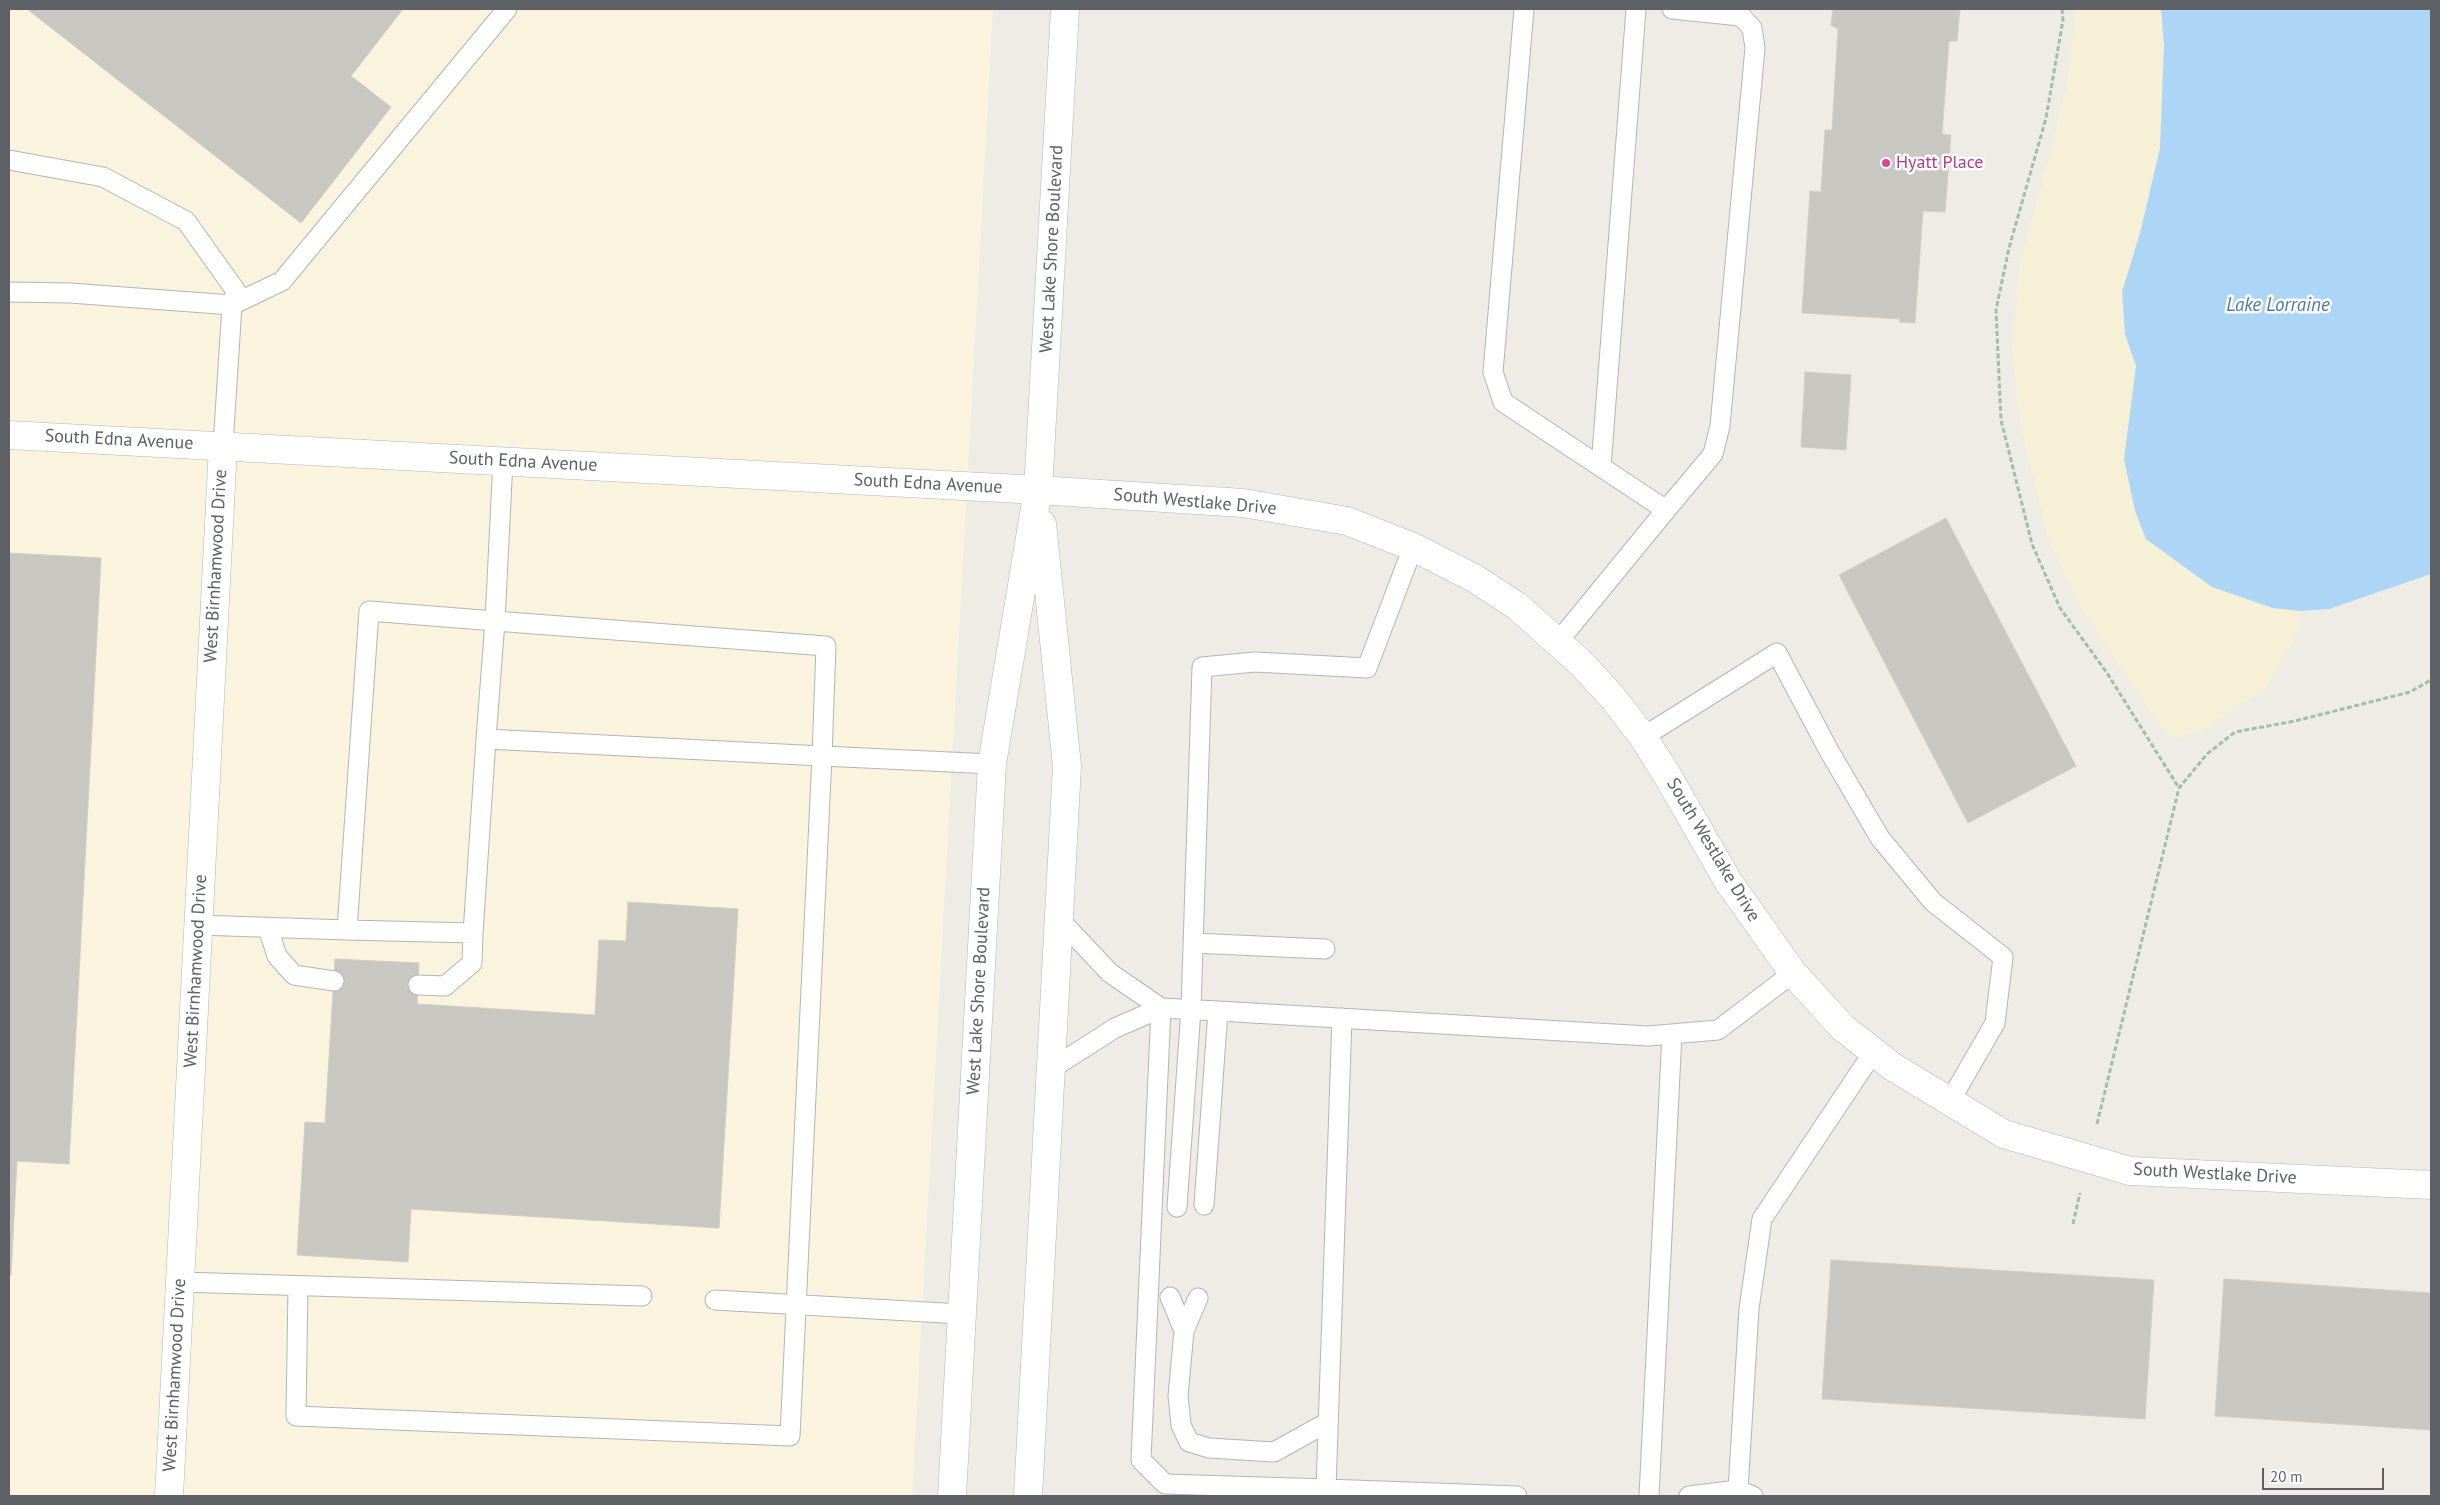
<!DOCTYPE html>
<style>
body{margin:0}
#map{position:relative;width:2440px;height:1505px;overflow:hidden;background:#eeece5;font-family:"PT Sans",sans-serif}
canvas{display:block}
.frame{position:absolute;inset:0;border:10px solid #5d6064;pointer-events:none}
.scale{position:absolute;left:2262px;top:1468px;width:122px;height:22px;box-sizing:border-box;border:2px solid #5d6064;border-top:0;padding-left:6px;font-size:15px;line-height:18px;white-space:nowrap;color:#5d6064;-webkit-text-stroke:4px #fff;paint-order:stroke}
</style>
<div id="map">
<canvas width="2440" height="1505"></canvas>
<div class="frame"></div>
<div class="scale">20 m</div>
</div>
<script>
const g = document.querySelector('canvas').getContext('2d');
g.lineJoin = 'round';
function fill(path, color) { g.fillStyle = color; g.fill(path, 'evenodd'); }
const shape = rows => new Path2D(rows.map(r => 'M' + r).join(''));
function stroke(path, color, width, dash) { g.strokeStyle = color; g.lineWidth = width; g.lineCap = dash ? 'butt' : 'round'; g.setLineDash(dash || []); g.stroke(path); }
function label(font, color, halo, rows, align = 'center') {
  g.font = font + ' "PT Sans",sans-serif'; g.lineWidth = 5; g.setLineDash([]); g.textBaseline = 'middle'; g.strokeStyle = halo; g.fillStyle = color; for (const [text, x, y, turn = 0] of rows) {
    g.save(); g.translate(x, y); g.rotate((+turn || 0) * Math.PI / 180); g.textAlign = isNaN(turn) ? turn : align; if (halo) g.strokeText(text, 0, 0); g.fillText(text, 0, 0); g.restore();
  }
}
const commercial = shape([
 [9,9,993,9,912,1496,9,1496]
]);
const sand = shape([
 [2076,9,2161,9,2164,45,2160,148,2140,233,2122,292,2125,334,2136,366,2124,459,2273,608,2300,611,2299,630,2267,687,2207,728,2179,738,2169,735,2162,729,2095,631,2075,597,2047,535,2021,427,2012,352,2020,261,2048,161,2067,83]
]);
const water = shape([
 [2161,9,2431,9,2431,574,2329,609,2300,611,2273,608,2212,587,2146,539,2135,511,2124,459,2136,366,2125,334,2122,292,2140,233,2160,148,2164,45]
]);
const building = shape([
 [27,9,403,9,351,76,391,107,301,223,27,9],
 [1833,9,1960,9,1957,41,1949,41,1942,134,1951,135,1945,212,1923,211,1915,323,1899,322,1900,319,1802,313,1810,191,1821,192,1825,130,1832,130,1838,29,1831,25,1833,9],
 [1805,372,1851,375,1846,450,1801,447,1805,372],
 [1946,518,2076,766,1968,823,1839,575,1946,518],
 [9,553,101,558,69,1164,17,1161,11,1275,9,1275,9,553],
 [628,902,738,909,719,1228,411,1209,408,1262,297,1255,305,1122,325,1123,335,959,419,963,417,1004,595,1015,599,940,626,941,628,902],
 [1831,1260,2154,1280,2145,1419,1822,1399,1831,1260],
 [2224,1279,2431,1293,2431,1430,2215,1416,2224,1279]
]);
const path = shape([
 [2062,9,2063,20,2046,118,2009,248,1996,310,2001,420,2032,544,2060,608,2107,673,2179,788],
 [2097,1124,2179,788,2207,754,2235,732,2295,721,2410,692,2431,680],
 [2073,1224,2080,1193]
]);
const service = shape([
 [1524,9,1493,372,1503,402,1666,510,1557,643],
 [9,160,103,177,186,221,236,291,232,305],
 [9,292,70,293,232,305,223,446],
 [232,305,282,281,507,9],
 [1601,467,1636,9],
 [1666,510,1713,454,1720,426,1755,48,1752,28,1741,16,1672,9],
 [1643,737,1777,653,1828,749,1880,838,1933,902,2003,957,1995,1023,1950,1101],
 [486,739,822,756,826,646,495,621,369,611,347,930,473,933,486,739,495,621,503,460],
 [198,925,347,930],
 [268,928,277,956,294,975,334,981],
 [1193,943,1325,949],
 [418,985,445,986,472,963,473,933],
 [1342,1018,1326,1489,1165,1484,1141,1460,1161,1008,1218,1011,1648,1036,1718,1030,1793,973],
 [1051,1069,1115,1028,1161,1008,1110,973,1059,919],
 [1204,1205,1218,1011],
 [1177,1207,1191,1009,1202,667,1255,662,1367,668,1413,547],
 [180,1282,642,1296],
 [298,1286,296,1416,790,1436,822,756,992,764],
 [1170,1297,1184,1331],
 [1198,1298,1184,1331,1178,1396,1181,1425,1189,1442,1209,1448,1274,1452,1328,1422],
 [715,1300,962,1314],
 [1326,1489,1517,1496],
 [1649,1496,1672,1034],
 [1689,1496,1738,1490],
 [1753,1496,1738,1490,1749,1309,1762,1219,1874,1051]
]);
const minor = shape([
 [9,435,1038,490],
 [169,1496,223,446]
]);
const tertiary = shape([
 [1038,490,1243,503,1347,521,1413,547,1474,578,1517,606,1582,664,1613,698,1643,737,1667,775,1728,881,1793,973,1842,1027,1893,1067,2004,1134,2130,1171,2431,1185],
 [952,1496,992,764,1038,490,1065,9],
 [1028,1496,1067,766,1042,524]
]);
const markers = [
 [1886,163,5,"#d1479c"]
];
const hotelNames = [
 ["Hyatt Place",1896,163]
];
const streetNames = [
 ["West Lake Shore Boulevard",1052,249,-87],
 ["South Edna Avenue",119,440,3],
 ["South Edna Avenue",523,462,3],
 ["South Edna Avenue",928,484,3],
 ["South Westlake Drive",1195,502,5],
 ["West Birnhamwood Drive",216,566,-87],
 ["South Westlake Drive",1713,850,59],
 ["West Birnhamwood Drive",196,971,-87],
 ["West Lake Shore Boulevard",979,991,-87],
 ["South Westlake Drive",2215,1174,3],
 ["West Birnhamwood Drive",175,1375,-87]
];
const waterNames = [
 ["Lake Lorraine",2278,306]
];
fill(commercial, '#faf4de');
fill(sand, '#f6f0d7');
fill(water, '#add5f6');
fill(building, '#c9c7c2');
stroke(building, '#d2cec4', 1);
stroke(service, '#b2b5b8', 21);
stroke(minor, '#b2b5b8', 29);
stroke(tertiary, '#b2b5b8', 29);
stroke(path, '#9dc1a8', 3, [5, 2.5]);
stroke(service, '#fff', 19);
stroke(minor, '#fff', 28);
stroke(tertiary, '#fff', 28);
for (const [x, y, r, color] of markers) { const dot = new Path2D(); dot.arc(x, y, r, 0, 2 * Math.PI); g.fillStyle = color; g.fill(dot); stroke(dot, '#fff', 2); }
label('18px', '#b23c85', '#fff', hotelNames, 'left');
label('18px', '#5d6064', '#fff', streetNames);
label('italic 19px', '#4c76a6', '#fff', waterNames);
</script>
